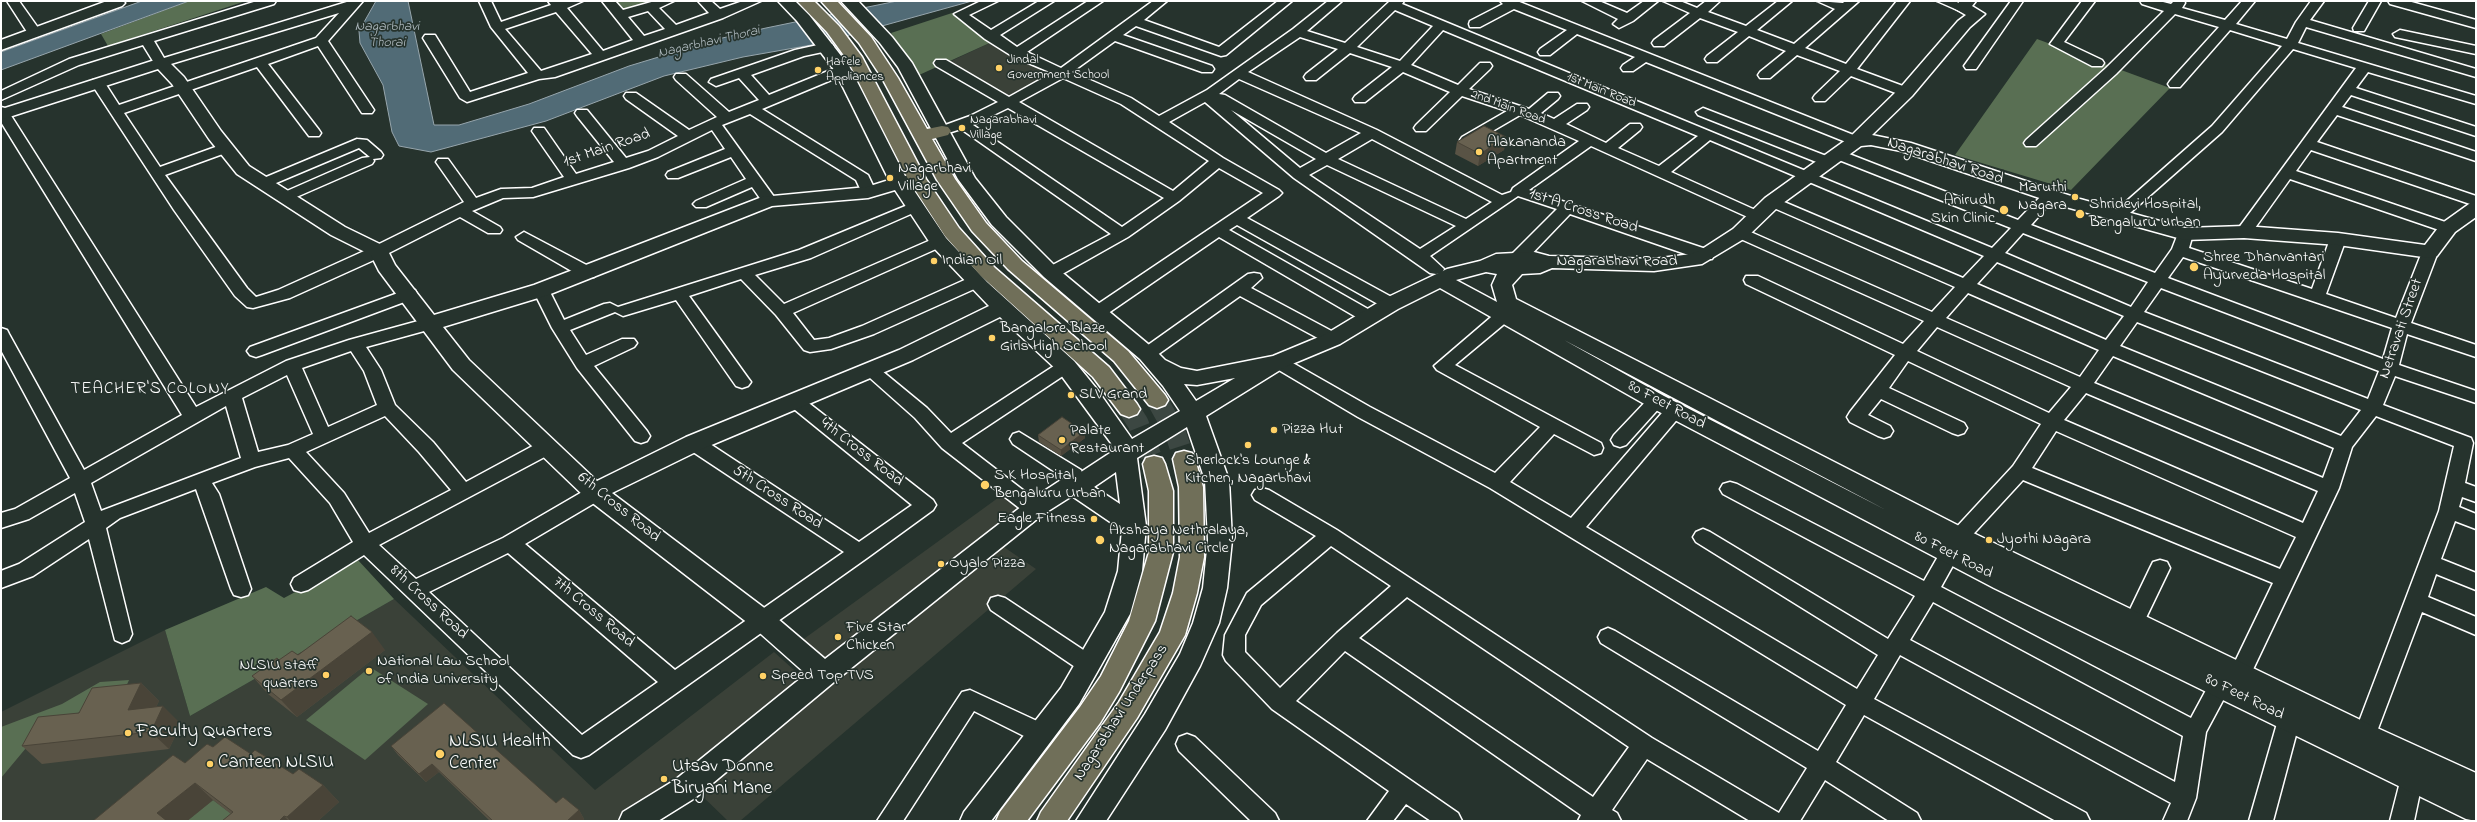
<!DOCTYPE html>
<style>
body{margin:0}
#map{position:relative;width:2477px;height:822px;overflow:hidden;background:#26332d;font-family:"Indie Flower",sans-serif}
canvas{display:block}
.frame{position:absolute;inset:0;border:2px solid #fff;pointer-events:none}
</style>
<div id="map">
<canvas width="2477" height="822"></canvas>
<div class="frame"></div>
</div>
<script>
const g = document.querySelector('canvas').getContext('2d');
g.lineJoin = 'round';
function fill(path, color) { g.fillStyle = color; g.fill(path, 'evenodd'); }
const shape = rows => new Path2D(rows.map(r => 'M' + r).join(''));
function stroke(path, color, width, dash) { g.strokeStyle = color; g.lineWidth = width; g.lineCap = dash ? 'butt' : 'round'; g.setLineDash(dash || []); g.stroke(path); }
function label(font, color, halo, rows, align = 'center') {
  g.font = font + ' "Indie Flower",sans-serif'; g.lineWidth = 3.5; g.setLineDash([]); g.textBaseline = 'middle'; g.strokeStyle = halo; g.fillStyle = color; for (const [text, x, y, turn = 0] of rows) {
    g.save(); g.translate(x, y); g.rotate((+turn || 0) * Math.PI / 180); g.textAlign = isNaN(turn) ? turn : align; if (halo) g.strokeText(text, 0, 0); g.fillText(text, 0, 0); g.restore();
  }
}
const built = shape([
 [994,41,1048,75,1007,98,949,62],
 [1002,495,1021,509,823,659,801,641],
 [1001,545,1036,569,740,821,728,821,699,793],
 [394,599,595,790,774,652,803,678,676,783,616,821,1,821,1,712,165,630,190,716]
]);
const green = shape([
 [189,1,246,1,108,46,101,34],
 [615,1,675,1,630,16],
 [952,13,994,41,919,75,891,33],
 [2037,39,2170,88,2071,190,1955,155],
 [357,559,394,599,190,716,165,630,266,587,284,598],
 [370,667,428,704,365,760,306,720],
 [129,680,125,689,115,696,67,718,31,742,1,778,1,727,62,704,100,682],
 [213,800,241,821,187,821]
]);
const water = shape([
 [142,1,189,1,1,70,1,52,142,1],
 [376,1,408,1,434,125,459,125,529,104,629,66,718,39,766,28,897,1,972,1,817,44,743,57,664,76,546,121,431,152,399,146,392,132,383,85,360,43,359,31,376,1]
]);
const highwayTunnel = shape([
 [1157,400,1175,432,1184,459],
 [1129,409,1138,423,1154,464]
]);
const street = shape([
 [7,1,19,1,41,32,39,35,29,35,7,1],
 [257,1,276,1,274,4,154,41,164,58,350,1,363,1,328,41,374,110,372,113,362,113,318,46,268,64,319,130,321,133,319,136,309,136,257,67,124,113,160,167,221,145,231,145,233,148,231,151,165,175,247,288,256,297,278,290,373,247,464,202,436,162,438,159,448,159,476,198,501,189,532,188,564,177,532,131,534,128,544,128,576,174,614,162,577,116,575,113,577,110,587,110,626,158,648,151,678,136,626,99,624,96,626,93,636,93,689,130,717,117,676,80,674,77,676,74,686,74,729,112,759,100,739,78,716,86,709,82,711,79,795,50,827,43,832,44,834,47,832,50,804,56,751,75,769,95,838,67,848,67,850,70,848,73,762,109,868,175,876,192,873,195,863,195,856,180,750,114,722,125,777,201,774,204,764,204,752,187,706,207,696,207,693,204,696,201,746,179,731,157,678,178,668,178,666,175,668,172,725,149,712,130,658,157,629,168,533,197,503,198,472,211,500,227,502,230,500,233,488,233,460,217,385,255,290,298,253,308,247,307,235,296,174,210,91,83,93,80,103,80,119,105,316,38,339,13,161,67,156,66,143,45,79,65,1,100,1,91,69,59,257,1],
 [479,1,491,1,501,22,551,5,548,1,583,1,567,8,603,51,633,40,602,1,615,1,623,10,655,1,674,1,659,8,676,25,709,13,698,1,711,1,720,9,743,1,761,1,723,18,555,77,539,79,467,102,460,98,423,38,425,35,435,35,470,92,528,73,491,27,479,1],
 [648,11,665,29,644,36,628,17,648,11],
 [556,12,592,54,541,71,505,29,556,12],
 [981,1,998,1,969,15,991,30,1039,1,1054,1,1000,35,1017,47,1088,1,1103,1,1027,52,1061,68,1153,1,1167,1,1144,20,1219,47,1278,1,1292,1,1226,55,1221,56,1136,26,1123,35,1212,66,1214,69,1212,72,1202,72,1115,41,1072,72,1131,98,1159,116,1207,90,1293,29,1328,1,1342,1,1307,31,1345,43,1389,2,1404,1,1402,4,1992,248,2011,228,1834,158,1832,155,1839,151,1844,152,2018,220,2044,193,2054,193,2057,196,2054,199,2031,225,2155,273,2172,249,2179,231,2185,229,2193,234,2189,248,2312,289,2330,239,2338,234,2344,236,2346,239,2326,294,2396,318,2422,252,2424,248,2430,247,2436,248,2438,252,2411,323,2476,345,2476,357,2407,334,2399,365,2476,391,2476,403,2395,376,2383,405,2471,438,2473,443,2465,483,2476,487,2476,502,2462,497,2459,507,2476,514,2476,529,2455,521,2441,559,2476,573,2476,590,2436,574,2428,597,2476,617,2476,635,2422,612,2373,742,2365,745,2357,742,2354,735,2439,511,2454,446,2376,416,2352,447,2339,488,2248,680,2228,691,2206,732,2196,798,2187,821,2163,821,2171,803,1900,655,1874,699,2086,813,2090,821,2056,821,1864,715,1836,762,1917,813,1921,821,1889,821,1825,780,1800,821,1750,821,1647,759,1612,810,1617,813,1621,821,1578,821,1581,815,1345,651,1296,701,1458,813,1462,821,1431,821,1406,804,1393,821,1367,821,1389,791,1272,709,1226,661,1223,655,1225,635,1247,593,1316,536,1255,500,1252,495,1255,490,1262,488,1269,490,1337,530,1652,738,1779,813,1807,768,1601,643,1598,637,1601,631,1608,628,1615,631,1818,751,1846,705,1490,488,1358,417,1272,366,1269,362,1272,358,1284,358,1370,407,1495,473,1540,427,1437,370,1434,366,1497,312,1509,312,1511,316,1509,320,1455,365,1601,443,1603,448,1601,453,1594,455,1554,434,1510,482,1571,518,1668,406,1674,405,1680,406,1683,411,1680,416,1586,527,1857,689,1878,655,1696,542,1693,537,1696,532,1703,529,1710,532,1888,639,1915,596,1723,494,1720,489,1723,484,1730,482,1737,484,1924,581,1952,532,2013,466,2041,424,1908,361,1889,388,1964,423,1967,428,1964,433,1958,435,1952,433,1881,399,1868,415,1890,426,1893,431,1890,436,1884,438,1878,436,1850,422,1847,417,1850,412,1895,355,1746,284,1744,280,1746,276,1758,276,1903,344,1924,321,1734,236,1732,233,1734,230,1746,230,1932,312,1955,287,1767,205,1764,202,1772,197,1777,199,1963,278,1984,256,1710,140,1671,172,1762,213,1765,216,1762,219,1752,219,1591,146,1529,190,1712,251,1714,255,1712,259,1700,259,1570,214,1524,262,1512,262,1510,258,1512,254,1557,209,1518,196,1430,256,1444,269,1442,273,1436,274,1430,273,1294,178,1205,102,1169,122,1223,158,1279,190,1282,193,1279,196,1247,218,1397,300,1399,304,1397,308,1385,308,1237,225,1229,230,1375,313,1377,317,1375,321,1363,321,1219,237,1104,316,1098,317,1092,316,1090,312,1092,308,1263,193,1219,168,1179,201,1128,237,1057,277,1045,277,1043,273,1045,269,1111,234,961,129,942,135,935,131,937,128,970,116,998,102,936,66,934,63,936,60,946,60,1009,97,1052,73,1012,56,985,39,954,14,981,1],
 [1395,10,1433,26,1400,61,1357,47,1395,10],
 [1443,30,1698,136,1659,166,1618,148,1640,130,1642,127,1640,124,1630,124,1606,143,1566,124,1587,110,1589,107,1587,104,1577,104,1554,119,1541,113,1558,99,1560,96,1558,93,1548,93,1529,109,1469,89,1490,69,1492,66,1490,63,1480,63,1458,85,1411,65,1443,30],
 [1300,37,1338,49,1306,74,1304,77,1306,80,1316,80,1350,53,1392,67,1355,96,1353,99,1355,102,1365,102,1403,72,1450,92,1416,125,1414,128,1416,131,1426,131,1462,96,1507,111,1462,137,1460,140,1462,143,1472,143,1520,115,1579,141,1513,188,1511,192,1502,195,1377,130,1248,72,1300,37],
 [1063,78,1121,104,1209,161,1173,191,1019,102,1063,78],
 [1239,79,1361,133,1326,153,1225,95,1219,94,1239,79],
 [1008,108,1164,198,1122,227,973,125,1008,108],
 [1231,110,1316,159,1300,168,1231,110],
 [1372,139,1492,202,1466,219,1338,159,1372,139],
 [1327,165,1456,226,1420,249,1309,175,1327,165],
 [2023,233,2148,282,2131,307,2005,253,2023,233],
 [2183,257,2392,328,2383,359,2168,278,2183,257],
 [1997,262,2124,316,2106,340,1977,284,1997,262],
 [2161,288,2379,371,2368,399,2144,312,2161,288],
 [1968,293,2099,350,2080,377,1946,318,1968,293],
 [2137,322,2361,410,2341,436,2120,346,2137,322],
 [1937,327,2071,387,2049,413,1917,351,1937,327],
 [2113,356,2334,448,2323,478,2094,383,2113,356],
 [2086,393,2318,491,2303,523,2064,420,2086,393],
 [2056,431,2296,537,2280,569,2032,468,2056,431],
 [2023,480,2273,583,2232,668,2212,679,2191,718,1941,587,1966,542,2023,480],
 [1331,546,1391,586,1337,633,1280,688,1245,652,1245,635,1261,605,1331,546],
 [1407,597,1629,747,1593,797,1359,638,1407,597],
 [1933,602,2183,736,2175,782,1910,640,1933,602],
 [1500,1,1517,1,1861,138,1863,141,1861,144,1851,144,1646,62,1633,71,1623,71,1621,68,1623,65,1635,57,1577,34,1550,55,1540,55,1538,52,1540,49,1567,30,1514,9,1480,27,1470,27,1469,24,1470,21,1503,4,1500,1],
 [1582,1,1599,1,1627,13,1644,1,1658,1,1633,21,1619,28,1613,24,1618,19,1582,1],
 [1663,1,1680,1,1697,8,1706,1,1720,1,1708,12,1746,26,1778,1,1792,1,1757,30,1794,44,1835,9,1817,1,1843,3,1845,1,1859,1,1805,48,1846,64,1897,1,1910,1,1857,69,1911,89,1913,92,1906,96,1901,95,1851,76,1825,101,1815,101,1813,98,1815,95,1840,71,1797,55,1770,78,1760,78,1758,75,1760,72,1786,51,1749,36,1717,62,1707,62,1705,59,1707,56,1738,32,1700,18,1664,46,1654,46,1652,43,1654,40,1690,13,1663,1],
 [1937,1,1955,1,1968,8,1962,12,1937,1],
 [2011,1,2023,1,1976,69,1966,69,1964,66,2011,1],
 [2082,1,2095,1,2064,42,2102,60,2104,63,2102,66,2092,66,2050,44,2082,1],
 [2140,1,2159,1,2171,4,2174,1,2184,1,2185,3,2182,8,2225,20,2242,1,2255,1,2236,24,2287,39,2296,22,2311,1,2324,1,2310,20,2476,69,2476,77,2306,27,2298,43,2476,96,2476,104,2368,72,2356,88,2476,127,2476,136,2351,95,2342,107,2476,152,2476,161,2337,115,2317,142,2476,196,2476,206,2311,150,2296,171,2454,225,2456,228,2448,233,2442,231,2290,179,2250,235,2238,235,2236,232,2238,229,2356,68,2293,49,2222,132,2122,220,2112,220,2109,217,2112,214,2212,126,2282,46,2230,30,2180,87,2170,87,2168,84,2170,81,2219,27,2175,14,2116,74,2036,146,2026,146,2024,143,2026,140,2106,68,2164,11,2142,4,2140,1],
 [2369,1,2381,1,2364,31,2354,31,2353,28,2369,1],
 [2388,1,2408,1,2476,20,2476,28,2390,4,2388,1],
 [2400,30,2476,46,2476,54,2395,37,2393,34,2400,30],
 [1703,108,1834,159,1836,162,1834,165,1824,165,1698,115,1696,112,1703,108],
 [1,110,8,111,10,114,196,407,286,361,349,340,429,318,435,320,437,324,435,328,366,347,381,370,395,405,433,442,466,482,540,442,547,440,554,442,556,447,554,452,379,545,416,579,503,538,589,488,596,486,603,488,606,493,603,498,525,544,675,670,844,552,687,448,685,443,687,438,694,436,701,438,859,542,912,505,789,405,786,401,789,397,795,395,801,397,933,500,936,505,933,510,867,558,589,755,581,758,573,755,364,555,308,590,301,592,294,590,291,584,294,578,353,542,330,503,289,458,255,467,212,483,219,494,251,589,248,595,241,597,234,595,231,589,196,489,120,518,106,528,132,634,129,640,122,643,115,640,89,539,33,576,1,588,1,571,19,564,85,522,75,493,29,519,1,528,1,513,15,509,70,478,1,350,1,328,7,330,9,334,84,470,182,415,1,122,1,110],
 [351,351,364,371,377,405,328,427,302,368,351,351],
 [287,375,313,434,288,445,258,452,242,398,287,375],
 [226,406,241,458,101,511,91,483,226,406],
 [385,416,419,452,451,490,369,533,344,493,306,452,385,416],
 [508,553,658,682,582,735,429,592,508,553],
 [357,139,367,140,381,152,383,155,381,158,373,159,374,161,372,164,285,202,280,200,277,197,280,194,362,158,370,157,359,148,269,186,264,187,257,183,259,180,357,139],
 [915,202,920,204,923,207,920,210,811,258,755,275,784,304,933,239,945,239,947,242,945,245,793,313,814,340,829,338,862,326,969,278,981,278,983,282,981,286,874,334,831,349,810,352,804,350,776,315,741,279,689,296,748,378,751,382,748,386,742,388,736,386,676,300,623,316,615,312,570,330,586,355,622,339,634,339,637,343,634,347,594,366,647,431,650,436,647,441,641,443,635,441,577,368,552,328,533,290,535,286,547,286,564,320,604,304,610,303,618,307,799,250,915,202],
 [524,232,594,269,596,273,594,277,582,277,518,240,516,237,524,232],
 [1254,273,1260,274,1262,278,1251,288,1339,335,1342,339,1339,343,1327,343,1240,296,1153,358,1141,358,1138,354,1141,350,1248,274,1254,273],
 [409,289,415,290,417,294,415,298,262,355,256,357,250,355,247,351,250,347,409,289],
 [1066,360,1072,362,1075,366,1072,370,962,443,1041,504,1044,509,1041,514,1034,516,1027,514,942,448,915,418,861,370,864,366,870,364,876,366,927,408,951,433,1060,362,1066,360],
 [1656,395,1662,397,1665,401,1662,405,1626,445,1620,447,1614,445,1611,440,1614,435,1650,397,1656,395],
 [1019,432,1081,470,1083,475,1081,480,1074,482,1067,480,1013,444,1010,439,1013,434,1019,432],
 [2160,560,2167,562,2170,568,2144,622,2141,628,2134,630,2127,628,2124,622,2150,568,2153,562,2160,560],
 [998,596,1005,598,1097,659,1100,665,1097,671,1089,674,1081,671,991,610,988,604,991,598,998,596],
 [970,690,1050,727,1053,734,1050,741,1042,744,1034,741,974,711,903,821,877,821,962,692,970,690],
 [2289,710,2297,713,2300,720,2273,821,2249,821,2278,720,2281,713,2289,710],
 [1187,734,1195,737,1275,813,1279,821,1251,821,1179,751,1176,744,1179,737,1187,734],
 [2412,768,2420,771,2423,778,2414,821,2390,821,2401,778,2404,771,2412,768]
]);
const secondary = shape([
 [107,1,123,1,125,3,122,6,1,50,1,40,107,1],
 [778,1,795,1,809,15,849,66,905,176,914,174,920,175,923,179,920,183,911,186,946,238,987,282,1074,361,1096,388,1132,439,1180,411,1163,386,1140,359,1044,277,992,225,958,179,898,67,880,43,841,1,858,1,892,37,912,63,975,178,1006,217,1058,269,1154,349,1165,360,1181,368,1197,371,1273,356,1326,334,1384,299,1447,269,1480,261,1496,254,1534,252,1549,256,1654,259,1691,254,1699,251,1733,229,1765,198,1850,137,1900,88,1958,21,1966,15,1954,8,1960,1,1976,1,1972,6,1985,14,1970,27,1912,96,1872,135,1911,143,2080,199,2185,228,2244,226,2338,233,2425,245,2441,224,2469,204,2476,202,2476,217,2455,232,2437,256,2430,258,2338,245,2244,238,2185,240,2066,207,1901,151,1871,145,1861,146,1779,206,1747,237,1702,264,1654,271,1552,268,1540,273,1522,274,1512,285,1516,299,1967,530,2375,727,2476,773,2476,821,2466,819,1994,588,1648,406,1440,288,1398,309,1340,344,1285,367,1206,416,1229,480,1232,540,1227,588,1219,623,1200,666,1165,730,1106,821,1076,821,1145,714,1180,654,1193,623,1203,588,1208,540,1205,480,1187,427,1137,458,1146,526,1142,571,1130,614,1079,704,991,821,960,821,964,812,1061,688,1105,612,1118,571,1122,530,1072,496,1042,515,834,682,695,798,658,821,619,821,623,812,675,780,806,674,753,627,586,498,453,370,379,271,371,255,331,235,237,174,209,139,172,84,158,69,3,119,1,119,1,107,5,108,155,60,167,60,184,77,221,131,249,166,345,227,386,247,395,265,434,315,534,285,762,197,867,187,889,180,835,71,797,21,778,1],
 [895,190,932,246,989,306,899,350,686,437,597,481,469,360,443,327,548,295,772,206,868,198,895,190],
 [1486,272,1497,274,1492,285,1497,302,1456,280,1486,272],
 [1000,317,1058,371,1111,443,1113,451,1078,474,1064,478,1026,503,825,659,771,613,612,493,702,449,913,360,1000,317],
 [1564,340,1886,510,1664,396,1564,340],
 [1235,378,1196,401,1184,384,1197,385,1235,378],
 [1116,472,1120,504,1094,487,1116,472]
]);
const highway = shape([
 [797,1,814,1,839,26,862,57,926,179,959,228,995,268,1109,367,1137,404,1140,409,1137,414,1129,417,1121,414,1093,377,981,276,945,236,908,179,848,61,827,32,797,1],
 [821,1,837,1,871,37,898,78,927,129,942,126,948,127,951,131,948,135,932,139,955,179,986,223,1022,261,1128,351,1165,395,1168,400,1165,405,1157,408,1149,405,1114,361,1008,269,972,231,937,180,882,78,859,43,821,1],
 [1184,451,1192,453,1195,459,1203,487,1204,557,1197,593,1185,635,1137,718,1067,821,1037,821,1041,812,1119,702,1160,632,1173,593,1180,557,1179,487,1173,459,1176,453,1184,451],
 [1154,456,1162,458,1165,464,1173,491,1173,552,1155,621,1119,692,1100,723,1027,821,996,821,1000,812,1080,707,1101,676,1129,621,1149,552,1149,491,1143,464,1146,458,1154,456]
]);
const wall = shape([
 [1506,137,1504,150,1478,166,1455,154,1457,142],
 [1084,432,1085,438,1061,456,1039,442,1038,435],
 [385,650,297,717,268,694,252,676,279,660,298,655],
 [141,683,159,701,156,707,181,724,169,749,42,764,22,746,79,713],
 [391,746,579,810,584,819,582,821,490,821,439,772,426,782,398,755],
 [213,747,251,754,293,774,323,785,339,802,318,821,222,821,231,814,213,800,187,821,93,821,185,763]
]);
const shadedWall = shape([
 [1506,137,1504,150,1478,166,1480,154],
 [1084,432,1085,438,1061,456,1061,450],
 [372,632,385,650,297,717,281,700],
 [141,683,159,701,146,728,128,710],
 [163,706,181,724,169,749,151,732],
 [432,764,439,772,426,782,419,774],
 [195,783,213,800,187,821,165,821,157,813],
 [323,785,339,802,318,821,290,821,287,817],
 [579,810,584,819,582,821,567,821],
 [284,816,289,821,279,821]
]);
const building = shape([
 [1484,126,1506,137,1480,154,1457,142,1484,126],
 [1062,417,1084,432,1061,450,1038,435,1062,417],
 [351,616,372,632,281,700,252,676,277,658,279,660,292,651,298,655,351,616],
 [141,683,128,710,163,706,151,732,22,746,38,717,79,713,92,688,141,683],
 [444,703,556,803,563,797,579,810,567,821,493,821,432,764,419,774,391,746,444,703],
 [225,737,251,754,255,750,293,774,299,769,323,785,287,817,284,816,279,821,222,821,233,812,195,783,157,813,167,821,93,821,173,755,185,763,207,744,213,747,225,737]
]);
const markers = [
 [999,68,4,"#ffd166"],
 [818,70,4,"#ffd166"],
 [962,128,4,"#ffd166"],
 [1479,152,4,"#ffd166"],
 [890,178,4,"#ffd166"],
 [2075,197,4,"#ffd166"],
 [2004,210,5,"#ffd166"],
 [2080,214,5,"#ffd166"],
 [934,261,4,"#ffd166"],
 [2194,267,5,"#ffd166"],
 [992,338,4,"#ffd166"],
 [1071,395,4,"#ffd166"],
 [1274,430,4,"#ffd166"],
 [1062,440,4,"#ffd166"],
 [1248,445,4,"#ffd166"],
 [985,485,5,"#ffd166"],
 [1094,519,4,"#ffd166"],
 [1100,540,5,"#ffd166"],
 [1989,540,4,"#ffd166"],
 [941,564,4,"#ffd166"],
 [838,637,4,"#ffd166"],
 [369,671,4,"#ffd166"],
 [326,675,4,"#ffd166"],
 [763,676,4,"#ffd166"],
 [128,733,4,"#ffd166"],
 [440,754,5,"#ffd166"],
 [210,764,4,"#ffd166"],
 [664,779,4,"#ffd166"]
];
const farPoinames = [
 ["Jindal",1007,61],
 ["Government School",1007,76],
 ["Hafele",826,63],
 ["Appliances",826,78],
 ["Nagarabhavi",970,121],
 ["Village",970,136]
];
const farStreetnames = [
 ["1st Main Road",1601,91,22],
 ["2nd Main Road",1508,108,20]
];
const farWaternames = [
 ["Nagarbhavi",387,28],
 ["Thorai",387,44],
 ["Nagarbhavi Thorai",709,43,-13]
];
const poiNames = [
 ["Alakananda",1487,143],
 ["Apartment",1487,161],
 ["Nagarbhavi",898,169],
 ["Village",898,187],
 ["Maruthi",2067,188,"right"],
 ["Nagara",2067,206,"right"],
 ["Anirudh",1995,201,"right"],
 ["Skin Clinic",1995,219,"right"],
 ["Shridevi Hospital,",2089,205],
 ["Bengaluru Urban",2089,223],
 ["Shree Dhanvantari",2203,258],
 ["Ayurveda Hospital",2203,276],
 ["Indian Oil",942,261],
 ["Bangalore Blaze",1000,329],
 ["Girls High School",1000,347],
 ["SLV Grand",1079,395],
 ["Pizza Hut",1282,430],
 ["Palate",1070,431],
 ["Restaurant",1070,449],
 ["Sherlock's Lounge &",1248,461,"center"],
 ["Kitchen, Nagarbhavi",1248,479,"center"],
 ["S K Hospital,",994,476],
 ["Bengaluru Urban",994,494],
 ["Eagle Fitness",1086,519,"right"],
 ["Akshaya Nethralaya,",1109,531],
 ["Nagarabhavi Circle",1109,549],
 ["Jyothi Nagara",1997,540],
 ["Oyalo Pizza",949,564],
 ["Five Star",846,628],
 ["Chicken",846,646],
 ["National Law School",377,662],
 ["of India University",377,680],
 ["NLSIU staff",318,666,"right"],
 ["quarters",318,684,"right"],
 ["Speed Top TVS",771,676]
];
const streetNames = [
 ["1st Main Road",607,149,-19],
 ["Nagarabhavi Road",1945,162,18],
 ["1st A Cross Road",1583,212,18],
 ["Nagarabhavi Road",1617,262],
 ["Netravati Street",2402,329,-71],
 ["80 Feet Road",1666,406,28],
 ["4th Cross Road",861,453,38],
 ["5th Cross Road",777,498,33],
 ["6th Cross Road",618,508,39],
 ["80 Feet Road",1953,556,27],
 ["8th Cross Road",428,603,43],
 ["7th Cross Road",593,613,40],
 ["80 Feet Road",2244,698,26],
 ["Nagarabhavi Underpass",1122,713,-57]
];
const neighbourhoodNames = [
 ["TEACHER'S COLONY",150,390]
];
const nearPoinames = [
 ["Faculty Quarters",136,733],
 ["NLSIU Health",449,743],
 ["Center",449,765],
 ["Canteen NLSIU",218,764],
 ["Utsav Donne",672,768],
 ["Biryani Mane",672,790]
];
fill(built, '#3a4138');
fill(green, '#596f53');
fill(water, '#516b76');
stroke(water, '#97a6ad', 1);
stroke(highwayTunnel, '#3c4742', 21, [21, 10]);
stroke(street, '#fff', 3);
stroke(secondary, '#fff', 3);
stroke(highway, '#fff', 3);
fill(street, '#26332d');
fill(secondary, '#26332d');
fill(highway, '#706f59');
fill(wall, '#595345');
fill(shadedWall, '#494438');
fill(building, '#686150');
stroke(building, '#494438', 1);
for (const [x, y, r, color] of markers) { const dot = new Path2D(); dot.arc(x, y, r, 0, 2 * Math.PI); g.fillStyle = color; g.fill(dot); stroke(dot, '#26332d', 1.5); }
label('13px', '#fff', '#26332d', farPoinames, 'left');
label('13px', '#fff', '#26332d', farStreetnames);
label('italic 14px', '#b1bcc1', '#26332d', farWaternames);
label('16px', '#fff', '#26332d', poiNames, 'left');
label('16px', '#fff', '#26332d', streetNames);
g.letterSpacing = '1px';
label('17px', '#fff', '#26332d', neighbourhoodNames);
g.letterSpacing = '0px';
label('19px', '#fff', '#26332d', nearPoinames, 'left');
</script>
